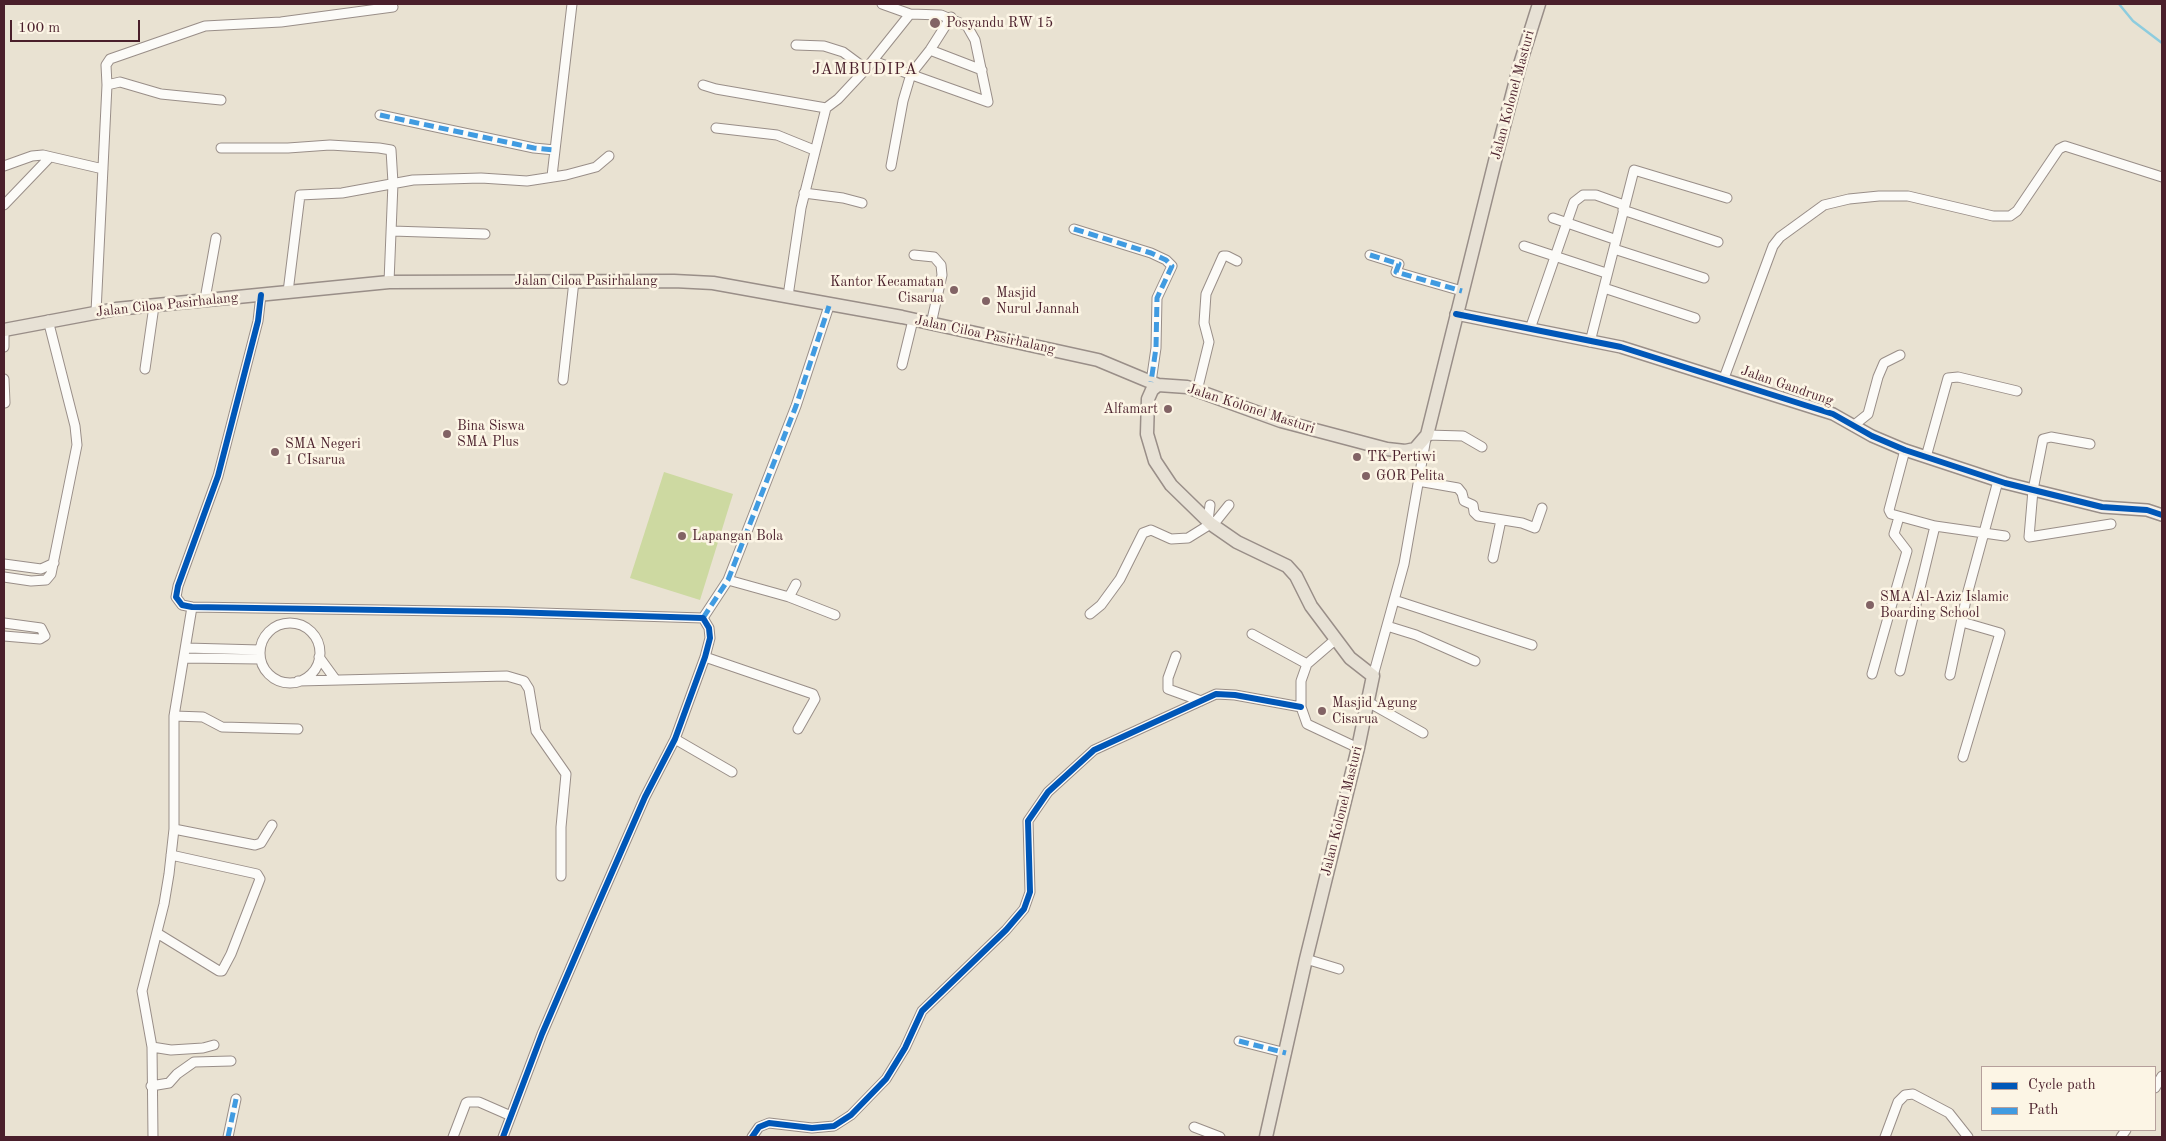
<!DOCTYPE html>
<style>
body{margin:0}
#map{position:relative;width:2166px;height:1141px;overflow:hidden;background:#e9e2d2;font-family:"Old Standard TT",serif}
canvas{display:block}
.frame{position:absolute;inset:0;border:5px solid #4a1f2b;pointer-events:none}
.legend{position:absolute;left:1981px;top:1066px;width:175px;height:65px;box-sizing:border-box;background:#fcf5e5;border:1px solid #b59f9b;margin:0;padding:6px 9px;list-style:none;font-size:15px;color:#4a1f2b}
.legend li{display:flex;align-items:center;gap:10px;height:25px}
.legend b{width:25px;border:1px solid #b59f9b}
.scale{position:absolute;left:10px;top:20px;width:130px;height:22px;box-sizing:border-box;border:2px solid #4a1f2b;border-top:0;padding-left:6px;font-size:15px;line-height:18px;white-space:nowrap;color:#4a1f2b;-webkit-text-stroke:4px #fcf5e5;paint-order:stroke}
</style>
<div id="map">
<canvas width="2166" height="1141"></canvas>
<div class="frame"></div>
<ul class="legend">
<li><b style="height:6px;background:#0057b8"></b>Cycle path</li>
<li><b style="height:6px;background:#409be1"></b>Path</li>
</ul>
<div class="scale">100 m</div>
</div>
<script>
const g = document.querySelector('canvas').getContext('2d');
g.lineJoin = 'round';
function fill(path, color) { g.fillStyle = color; g.fill(path, 'evenodd'); }
const shape = rows => new Path2D(rows.map(r => 'M' + r).join(''));
function stroke(path, color, width, dash) { g.strokeStyle = color; g.lineWidth = width; g.lineCap = dash ? 'butt' : 'round'; g.setLineDash(dash || []); g.stroke(path); }
function label(font, color, halo, rows, align = 'center') {
  g.font = font + ' "Old Standard TT",serif'; g.lineWidth = 5; g.setLineDash([]); g.textBaseline = 'middle'; g.strokeStyle = halo; g.fillStyle = color; for (const [text, x, y, turn = 0] of rows) {
    g.save(); g.translate(x, y); g.rotate((+turn || 0) * Math.PI / 180); g.textAlign = isNaN(turn) ? turn : align; if (halo) g.strokeText(text, 0, 0); g.fillText(text, 0, 0); g.restore();
  }
}
const green = shape([
 [664,472,733,494,700,600,630,578]
]);
const stream = shape([
 [2119,4,2133,21,2162,43]
]);
const street = shape([
 [882,4,910,14],
 [796,45,824,46,843,52,866,69],
 [930,50,982,70],
 [107,85,106,65,110,59,205,26,281,22,393,7],
 [703,85,716,89,826,108],
 [380,115,534,148,555,150],
 [716,128,777,135,814,150],
 [221,148,288,148,330,145,379,148,391,150,393,183,389,282],
 [4,166,32,156,43,155,103,169],
 [891,166,903,101,911,74,930,50,951,17],
 [552,176,572,4],
 [804,193,843,198,862,203],
 [4,205,50,157],
 [1623,210,1718,242],
 [1553,218,1611,238],
 [1074,229,1151,253,1166,260,1172,266,1157,298,1156,348,1151,382],
 [392,231,485,234],
 [1524,246,1603,272],
 [1614,249,1704,278],
 [914,255,934,257,941,265,942,275,931,324],
 [1370,255,1399,264,1396,272,1462,291],
 [1604,288,1695,318],
 [288,292,300,195,342,193,413,180,481,178,527,181,566,175,596,167,609,156],
 [261,295,258,321,218,476,178,586,176,597,182,605,192,607,508,612,703,618,709,628,710,638,705,657,675,739,645,797,592,918,542,1034,503,1137],
 [788,296,801,208,826,108,838,99,866,69,910,14,941,15,967,26,975,40,988,102,873,61],
 [205,299,216,238],
 [96,312,107,85,120,82,161,94,221,100],
 [1530,329,1574,202,1583,195,1596,195,1621,204],
 [1590,342,1634,170,1727,198],
 [4,347,4,330],
 [902,365,913,320],
 [145,369,154,306],
 [1724,378,1773,246,1780,237,1824,205,1849,199,1879,196,1908,196,1993,216,2010,216,2017,211,2059,149,2065,146,2162,177],
 [4,379,5,403],
 [563,380,574,281],
 [1197,391,1209,342,1204,323,1206,294,1223,256,1227,256,1237,261],
 [1853,426,1868,414,1878,377,1884,363,1900,355],
 [1427,435,1463,436,1482,447],
 [2090,444,2051,437,2043,439,2033,490,2029,537,2111,524],
 [1905,450,1889,510,1891,514,1935,526,2005,536],
 [1926,457,1948,378,1958,377,2017,391],
 [1418,481,1458,488,1462,493,1464,501,1473,505,1474,512,1478,516,1522,523,1535,528,1542,508],
 [1208,521,1210,505],
 [1493,558,1501,520],
 [4,564,41,569,54,563],
 [4,577,31,581,46,580,51,574,77,445,75,426,48,320],
 [728,580,789,597,796,584],
 [789,597,835,615],
 [1394,600,1532,645],
 [1090,614,1101,605,1120,579,1143,533,1151,530,1171,539,1188,538,1217,520,1229,505],
 [703,618,728,580,796,406,829,306],
 [1962,622,2000,633,1963,757],
 [4,623,41,628,45,636,40,639,4,636],
 '260 653a30 30 0 1 1 60 0a30 30 0 1 1-60 0Z',
 [1387,626,1416,635,1475,661],
 [1252,634,1307,664],
 [1336,639,1307,664,1301,681,1301,707,1307,724,1358,748],
 [186,648,260,650],
 [1176,656,1168,678,1168,689,1201,701],
 [319,657,335,679],
 [705,657,813,694,815,699,798,729],
 [185,658,260,659],
 [1900,671,1935,526],
 [1872,674,1907,551,1894,534,1899,517],
 [1950,675,1967,595,1998,481],
 [1373,676,1404,564,1426,438],
 [298,681,507,676,524,681,529,689,536,731,566,774,561,827,561,876],
 [1368,702,1423,733],
 [174,716,203,717,222,727,298,729],
 [675,739,732,772],
 [174,829,255,845,261,843,272,825],
 [157,933,219,971,222,971,231,954,260,879,257,874,171,855],
 [1306,959,1339,969],
 [1239,1041,1286,1053],
 [152,1047,171,1050,203,1048,214,1045],
 [151,1086,169,1083,177,1074,194,1062,231,1061],
 [2155,1088,2162,1076],
 [1194,1127,1220,1137],
 [153,1137,152,1047,142,991,164,904,169,874,174,829,174,716,192,607],
 [228,1137,236,1099],
 [453,1137,466,1103,468,1102,479,1102,511,1116],
 [752,1137,759,1127,769,1123,812,1128,834,1126,851,1115,886,1079,905,1048,922,1011,1006,930,1024,909,1030,892,1028,821,1048,792,1094,750,1216,694,1235,695,1301,707],
 [1885,1137,1898,1102,1905,1095,1913,1094,1949,1113,1968,1137],
 [2121,1137,2126,1130]
]);
const secondary = shape([
 [1456,314,1621,347,1833,414,1872,436,1905,450,2005,483,2102,507,2147,510,2162,515]
]);
const primary = shape([
 [4,330,116,309,389,282,674,281,713,283,902,317,1098,360,1158,385,1187,387,1281,421,1387,449,1405,451,1415,449,1427,435,1499,145,1521,61,1539,4],
 [1158,385,1152,390,1148,399,1147,434,1155,461,1171,485,1211,524,1237,542,1287,566,1296,576,1311,606,1350,658,1373,676,1358,748,1306,959,1266,1137]
]);
const quiet = shape([
 [380,115,534,148,555,150],
 [1074,229,1151,253,1166,260,1172,266,1157,298,1156,348,1151,382],
 [1370,255,1399,264,1396,272,1462,291],
 [703,618,728,580,796,406,829,306],
 [1239,1041,1286,1053],
 [228,1137,236,1099]
]);
const cycleway = shape([
 [261,295,258,321,218,476,178,586,176,597,182,605,192,607,508,612,703,618,709,628,710,638,705,657,675,739,645,797,592,918,542,1034,503,1137],
 [1456,314,1621,347,1833,414,1872,436,1905,450,2005,483,2102,507,2147,510,2162,515],
 [752,1137,759,1127,769,1123,812,1128,834,1126,851,1115,886,1079,905,1048,922,1011,1006,930,1024,909,1030,892,1028,821,1048,792,1094,750,1216,694,1235,695,1301,707]
]);
const markers = [
 [935,23,6,"#826365"],
 [954,290,5,"#826365"],
 [986,301,5,"#826365"],
 [1168,409,5,"#826365"],
 [447,434,5,"#826365"],
 [275,452,5,"#826365"],
 [1357,457,5,"#826365"],
 [1366,476,5,"#826365"],
 [682,536,5,"#826365"],
 [1870,605,5,"#826365"],
 [1322,711,5,"#826365"]
];
const poiNames = [
 ["Posyandu RW 15",946,23],
 ["Kantor Kecamatan",944,282,"right"],
 ["Cisarua",944,298,"right"],
 ["Masjid",996,293],
 ["Nurul Jannah",996,309],
 ["Alfamart",1158,409,"right"],
 ["Bina Siswa",457,426],
 ["SMA Plus",457,442],
 ["SMA Negeri",285,444],
 ["1 CIsarua",285,460],
 ["TK Pertiwi",1367,457],
 ["GOR Pelita",1376,476],
 ["Lapangan Bola",692,536],
 ["SMA Al-Aziz Islamic",1880,597],
 ["Boarding School",1880,613],
 ["Masjid Agung",1332,703],
 ["Cisarua",1332,719]
];
const streetNames = [
 ["Jalan Kolonel Masturi",1513,95,-75],
 ["Jalan Ciloa Pasirhalang",586,281],
 ["Jalan Ciloa Pasirhalang",167,305,-6],
 ["Jalan Ciloa Pasirhalang",985,335,12],
 ["Jalan Gandrung",1787,386,19],
 ["Jalan Kolonel Masturi",1251,409,18],
 ["Jalan Kolonel Masturi",1342,811,-76]
];
const quarterNames = [
 ["JAMBUDIPA",865,70]
];
fill(green, '#cdd9a1');
stroke(stream, '#8dccde', 2.5);
stroke(street, '#998e88', 11);
stroke(secondary, '#998e88', 14);
stroke(primary, '#998e88', 15);
stroke(street, '#fcfbf8', 9);
stroke(secondary, '#f4f0ea', 11);
stroke(primary, '#e7e1d5', 12);
stroke(quiet, '#409be1', 5, [10, 5]);
stroke(cycleway, '#0057b8', 6);
for (const [x, y, r, color] of markers) { const dot = new Path2D(); dot.arc(x, y, r, 0, 2 * Math.PI); g.fillStyle = color; g.fill(dot); stroke(dot, '#fcf5e5', 2); }
label('14px', '#4a1f2b', '#fcf5e5', poiNames, 'left');
label('14px', '#4a1f2b', '#fcf5e5', streetNames);
g.letterSpacing = '1px';
label('16px', '#4a1f2b', '#fcf5e5', quarterNames);
g.letterSpacing = '0px';
</script>
